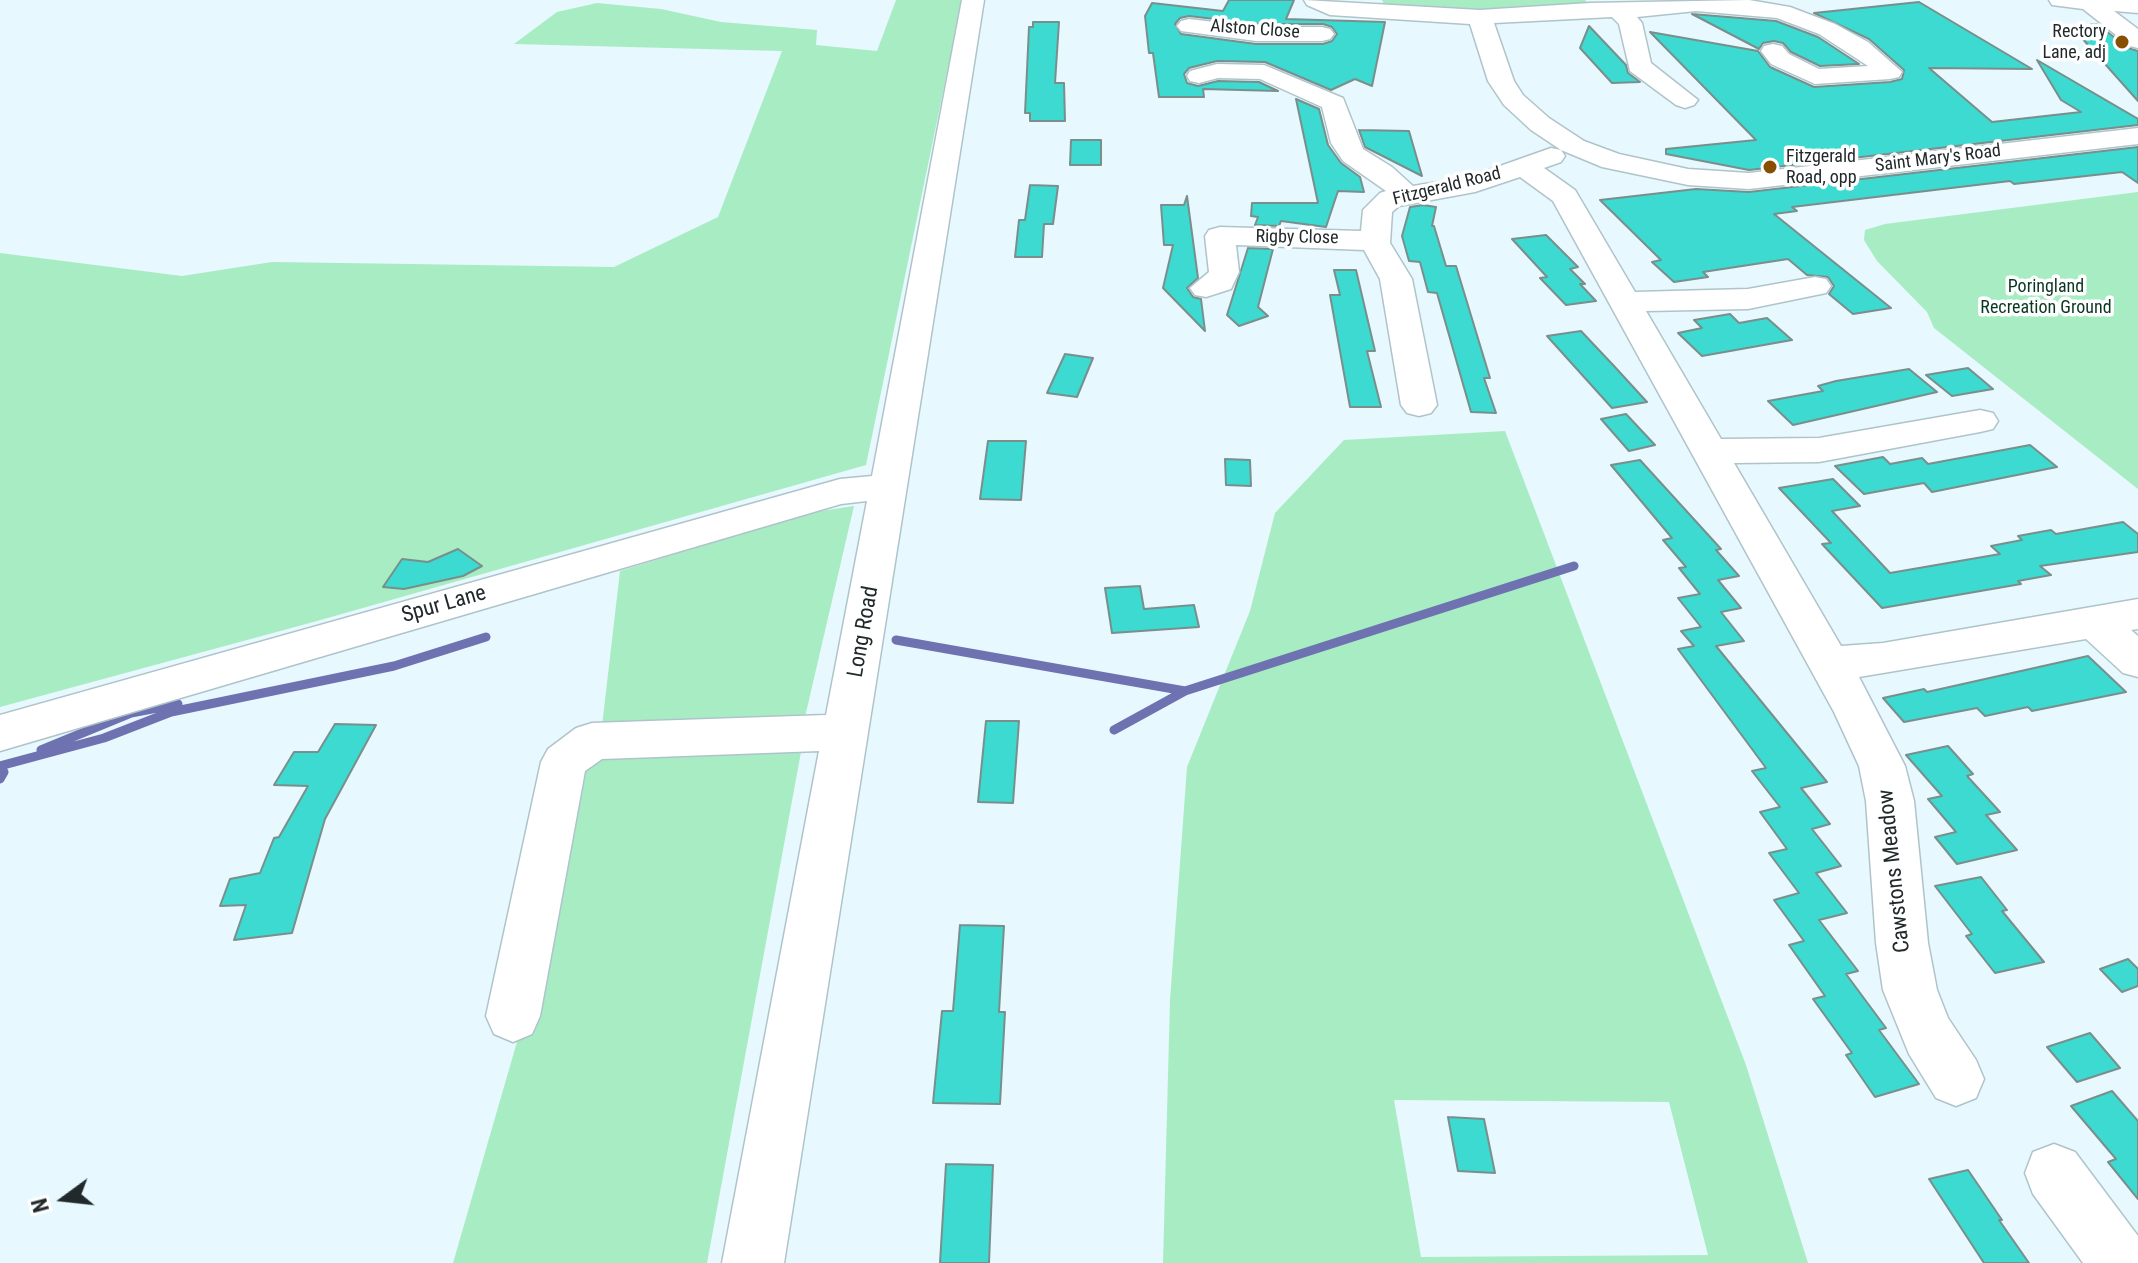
<!DOCTYPE html>
<style>
body{margin:0}
#map{position:relative;width:2138px;height:1263px;overflow:hidden;background:#e7f8fe;font-family:"Roboto Condensed",sans-serif}
canvas{display:block}
.north{position:absolute;left:24px;top:1159px;width:80px;height:80px;-webkit-text-stroke:6px #fff;paint-order:stroke;rotate:255deg;font-size:22px;font-weight:700;line-height:32px;text-align:center;color:#21292b}
.north::after{content:'';display:block;margin:auto;width:28px;height:36px;background:#21292b;clip-path:polygon(50% 0,100% 100%,50% 72%,0 100%)}
</style>
<div id="map">
<canvas width="2138" height="1263"></canvas>
<div class="north">N</div>
</div>
<script>
const g = document.querySelector('canvas').getContext('2d');
g.lineJoin = 'round';
function fill(path, color) { g.fillStyle = color; g.fill(path, 'evenodd'); }
const shape = rows => new Path2D(rows.map(r => 'M' + r).join(''));
function stroke(path, color, width, dash) { g.strokeStyle = color; g.lineWidth = width; g.lineCap = dash ? 'butt' : 'round'; g.setLineDash(dash || []); g.stroke(path); }
function label(font, color, halo, rows, align = 'center') {
  g.font = font + ' "Roboto Condensed",sans-serif'; g.lineWidth = 7; g.setLineDash([]); g.textBaseline = 'middle'; g.strokeStyle = halo; g.fillStyle = color; for (const [text, x, y, turn = 0] of rows) {
    g.save(); g.translate(x, y); g.rotate((+turn || 0) * Math.PI / 180); g.textAlign = isNaN(turn) ? turn : align; if (halo) g.strokeText(text, 0, 0); g.fillText(text, 0, 0); g.restore();
  }
}
const green = shape([
 [896,0,962,0,866,465,317,621,0,707,0,253,182,276,272,262,614,267,718,217,782,51,514,44,557,12,597,3,661,9,721,22,817,30,816,45,877,51],
 [1382,0,1585,0,1590,5,1532,11,1386,9],
 [2138,192,2138,489,1934,328,1927,312,1877,261,1864,240,1865,230,1885,224],
 [1505,431,1746,1065,1808,1263,1163,1263,1170,1000,1187,767,1250,611,1275,513,1344,440],
 [1394,1100,1669,1102,1708,1255,1421,1257],
 [854,506,805,717,602,726,620,571,808,513],
 [801,752,707,1263,453,1263,519,1035,575,784,589,765,617,755]
]);
const stream = shape([
 [896,640,1185,691],
 [1114,730,1185,691,1574,566],
 [41,750,131,713,178,704],
 [0,766,104,738,171,712,394,666,486,637],
 [0,770,4,772,0,779]
]);
const building = shape([
 [1229,0,1294,0,1286,19,1385,22,1372,86,1355,79,1331,90,1265,62,1217,61,1189,68,1184,74,1187,83,1198,86,1218,81,1259,82,1278,91,1203,89,1204,97,1159,97,1153,53,1149,53,1145,16,1152,3,1223,11,1229,0],
 [1189,16,1256,24,1323,24,1332,27,1337,34,1332,41,1323,44,1256,44,1181,34,1175,24,1180,18,1189,16],
 [1919,2,2032,69,1929,68,1992,122,2081,112,2061,100,2037,60,2138,119,2138,125,1749,170,1666,154,1666,149,1756,140,1650,32,1758,51,1770,67,1814,87,1890,82,1902,79,1904,70,1869,39,1814,13,1919,2],
 [1692,14,1776,21,1818,37,1859,64,1820,66,1791,52,1783,43,1774,41,1763,43,1759,49,1692,14],
 [1033,22,1059,22,1055,83,1064,83,1065,121,1030,121,1030,113,1025,113,1029,27,1033,27,1033,22],
 [2097,24,2128,48,2138,51,2138,101,2072,27,2097,24],
 [1589,26,1626,65,1628,73,1640,82,1612,83,1580,48,1589,26],
 [1296,99,1319,109,1328,145,1341,163,1360,177,1364,192,1338,191,1326,227,1281,221,1279,226,1255,225,1258,217,1251,216,1252,203,1318,203,1296,99],
 [1359,130,1409,131,1422,176,1365,147,1359,130],
 [1071,140,1101,140,1101,165,1070,165,1071,140],
 [2138,147,2138,183,2122,172,2014,184,2010,181,1792,207,1797,211,1774,214,1891,308,1853,314,1829,294,1834,286,1828,277,1807,275,1788,259,1703,272,1708,277,1674,282,1652,262,1661,260,1600,200,1696,189,1749,192,2138,147],
 [1030,185,1058,186,1053,224,1044,224,1042,257,1015,257,1019,220,1025,220,1030,185],
 [1187,196,1198,278,1187,288,1193,297,1201,299,1205,331,1163,288,1173,245,1164,245,1161,205,1184,205,1187,196],
 [1423,205,1436,207,1432,226,1434,226,1446,266,1456,266,1490,378,1484,378,1496,413,1471,412,1437,293,1428,292,1420,262,1409,261,1402,236,1410,207,1423,205],
 [1546,235,1578,267,1570,269,1585,284,1580,284,1596,301,1566,305,1540,278,1547,277,1512,239,1546,235],
 [1248,248,1273,249,1258,307,1268,316,1239,326,1227,315,1248,248],
 [1334,270,1356,270,1375,351,1367,351,1381,407,1350,407,1330,295,1340,295,1334,270],
 [1730,314,1739,323,1767,318,1792,340,1702,356,1678,333,1702,328,1694,320,1730,314],
 [1581,331,1614,366,1647,402,1612,408,1547,336,1581,331],
 [1065,354,1093,358,1077,397,1047,393,1065,354],
 [1968,368,1993,389,1952,396,1926,375,1968,368],
 [1909,369,1937,392,1793,425,1768,401,1823,391,1818,386,1836,381,1909,369],
 [1626,414,1655,445,1629,451,1601,419,1626,414],
 [988,441,1026,441,1021,500,980,499,988,441],
 [2030,445,2057,467,1932,492,1924,483,1864,494,1835,466,1883,457,1890,464,1922,458,1928,464,2030,445],
 [1225,459,1250,460,1251,486,1226,485,1225,459],
 [1640,460,1721,549,1716,550,1739,576,1718,580,1741,608,1721,612,1744,641,1716,646,1827,782,1801,788,1830,824,1812,829,1841,866,1816,873,1847,913,1819,920,1858,971,1846,974,1886,1028,1879,1030,1919,1084,1875,1097,1846,1055,1852,1053,1813,999,1825,996,1789,945,1804,941,1774,900,1799,893,1769,853,1787,849,1760,812,1780,807,1752,771,1766,768,1678,649,1694,646,1681,631,1701,627,1678,598,1700,594,1679,568,1686,567,1663,540,1672,538,1611,465,1640,460],
 [1833,479,1860,506,1832,511,1890,573,2000,554,1991,546,2022,540,2018,536,2051,530,2056,534,2123,522,2138,534,2138,552,2040,566,2051,575,2018,581,2021,584,1882,608,1822,544,1831,543,1779,488,1833,479],
 [458,549,482,566,463,576,404,589,383,587,402,559,428,562,458,549],
 [1140,586,1144,609,1194,605,1199,627,1112,633,1105,588,1140,586],
 [2088,656,2126,692,2032,711,2028,707,1985,716,1977,708,1904,722,1883,698,1924,689,1927,692,2088,656],
 [986,721,1019,721,1013,803,978,802,986,721],
 [335,724,376,725,325,819,292,933,234,940,246,905,220,906,230,879,260,873,274,838,279,837,308,786,274,785,294,752,318,752,335,724],
 [1948,746,1973,774,1967,776,2000,812,1986,815,2017,850,1957,864,1935,837,1956,832,1928,799,1942,796,1906,755,1948,746],
 [1981,877,2007,910,2002,911,2044,962,1995,973,1966,936,1972,934,1935,886,1981,877],
 [960,925,1004,926,999,1012,1005,1012,1000,1104,933,1103,942,1011,953,1011,960,925],
 [2128,959,2138,969,2138,986,2122,992,2100,969,2128,959],
 [2090,1033,2120,1068,2077,1082,2047,1047,2090,1033],
 [2112,1091,2138,1121,2138,1199,2108,1162,2116,1159,2071,1106,2112,1091],
 [1448,1117,1484,1119,1495,1173,1458,1171,1448,1117],
 [946,1164,993,1165,989,1263,940,1263,946,1164],
 [1968,1170,2002,1220,1999,1220,2029,1263,1984,1263,1929,1179,1968,1170]
]);
const minor = shape([
 [962,0,984,0,784,1263,722,1263,819,751,602,759,585,771,540,1016,532,1034,513,1042,494,1034,486,1016,541,762,548,749,576,728,592,723,826,715,867,501,841,504,0,751,0,715,840,479,872,476,962,0],
 [1304,0,1480,10,1590,3,1749,0,1790,7,1835,24,1868,42,1902,72,1899,77,1890,79,1815,84,1771,64,1761,51,1764,46,1773,44,1782,46,1789,54,1819,69,1868,66,1819,34,1777,18,1696,11,1637,17,1642,23,1651,63,1698,100,1694,105,1685,108,1676,105,1630,71,1619,24,1612,17,1494,23,1514,81,1523,95,1549,118,1584,141,1619,154,1688,169,1749,173,2138,128,2138,144,1749,189,1688,185,1602,167,1561,150,1565,156,1561,162,1544,168,1575,190,1635,292,1748,289,1815,277,1826,279,1831,286,1826,293,1748,309,1646,311,1721,439,1819,438,1980,410,1993,413,1998,421,1993,429,1980,432,1819,462,1734,463,1841,646,1883,643,2138,599,2138,629,2131,630,2138,636,2138,677,2123,673,2086,639,1859,677,1905,766,1914,801,1928,943,1937,990,1948,1018,1976,1060,1984,1079,1976,1098,1956,1106,1936,1098,1909,1054,1883,990,1876,943,1866,801,1859,766,1834,712,1553,201,1520,177,1475,192,1399,206,1392,212,1390,243,1412,279,1437,405,1431,413,1419,416,1407,413,1401,405,1380,279,1364,250,1236,245,1239,272,1231,289,1206,297,1195,295,1190,288,1209,272,1205,236,1209,230,1220,227,1361,231,1363,210,1380,193,1386,191,1343,161,1331,143,1322,107,1260,79,1218,78,1199,83,1190,81,1187,76,1190,71,1217,64,1264,65,1343,98,1363,149,1392,167,1413,186,1469,177,1551,148,1561,150,1531,130,1504,105,1488,81,1470,24,1330,15,1307,5,1304,0],
 [2049,0,2138,0,2138,13,2114,11,2138,29,2138,48,2130,46,2083,9,2052,5,2049,0],
 [1189,19,1256,27,1322,27,1330,29,1334,34,1330,39,1322,41,1256,41,1181,31,1177,26,1181,21,1189,19],
 [2054,1144,2075,1152,2138,1236,2138,1263,2083,1263,2033,1194,2025,1173,2033,1152,2054,1144]
]);
const markers = [
 [2122,42,8,"#874f02"],
 [1770,167,8,"#874f02"]
];
const farStreetnames = [
 ["Alston Close",1255,30,4],
 ["Saint Mary's Road",1938,159,-7],
 ["Fitzgerald Road",1447,187,-14],
 ["Rigby Close",1297,238,1]
];
const farPoinames = [
 ["Rectory",2106,32],
 ["Lane, adj",2106,53],
 ["Fitzgerald",1786,157,"left"],
 ["Road, opp",1786,178,"left"]
];
const farParknames = [
 ["Poringland",2046,287],
 ["Recreation Ground",2046,308]
];
const streetNames = [
 ["Spur Lane",444,605,-16],
 ["Long Road",864,632,-80],
 ["Cawstons Meadow",1895,871,-96]
];
fill(green, '#a8ecc3');
stroke(stream, '#6f72b0', 9);
fill(building, '#3cdad0');
stroke(building, '#798f8c', 2);
stroke(minor, '#afc4ca', 3);
fill(minor, '#fff');
for (const [x, y, r, color] of markers) { const dot = new Path2D(); dot.arc(x, y, r, 0, 2 * Math.PI); g.fillStyle = color; g.fill(dot); stroke(dot, '#fff', 3); }
label('18px', '#21292b', '#fff', farStreetnames);
label('18px', '#21292b', '#fff', farPoinames, 'right');
label('18px', '#0a3721', '#fff', farParknames);
label('22px', '#21292b', '#fff', streetNames);
</script>
